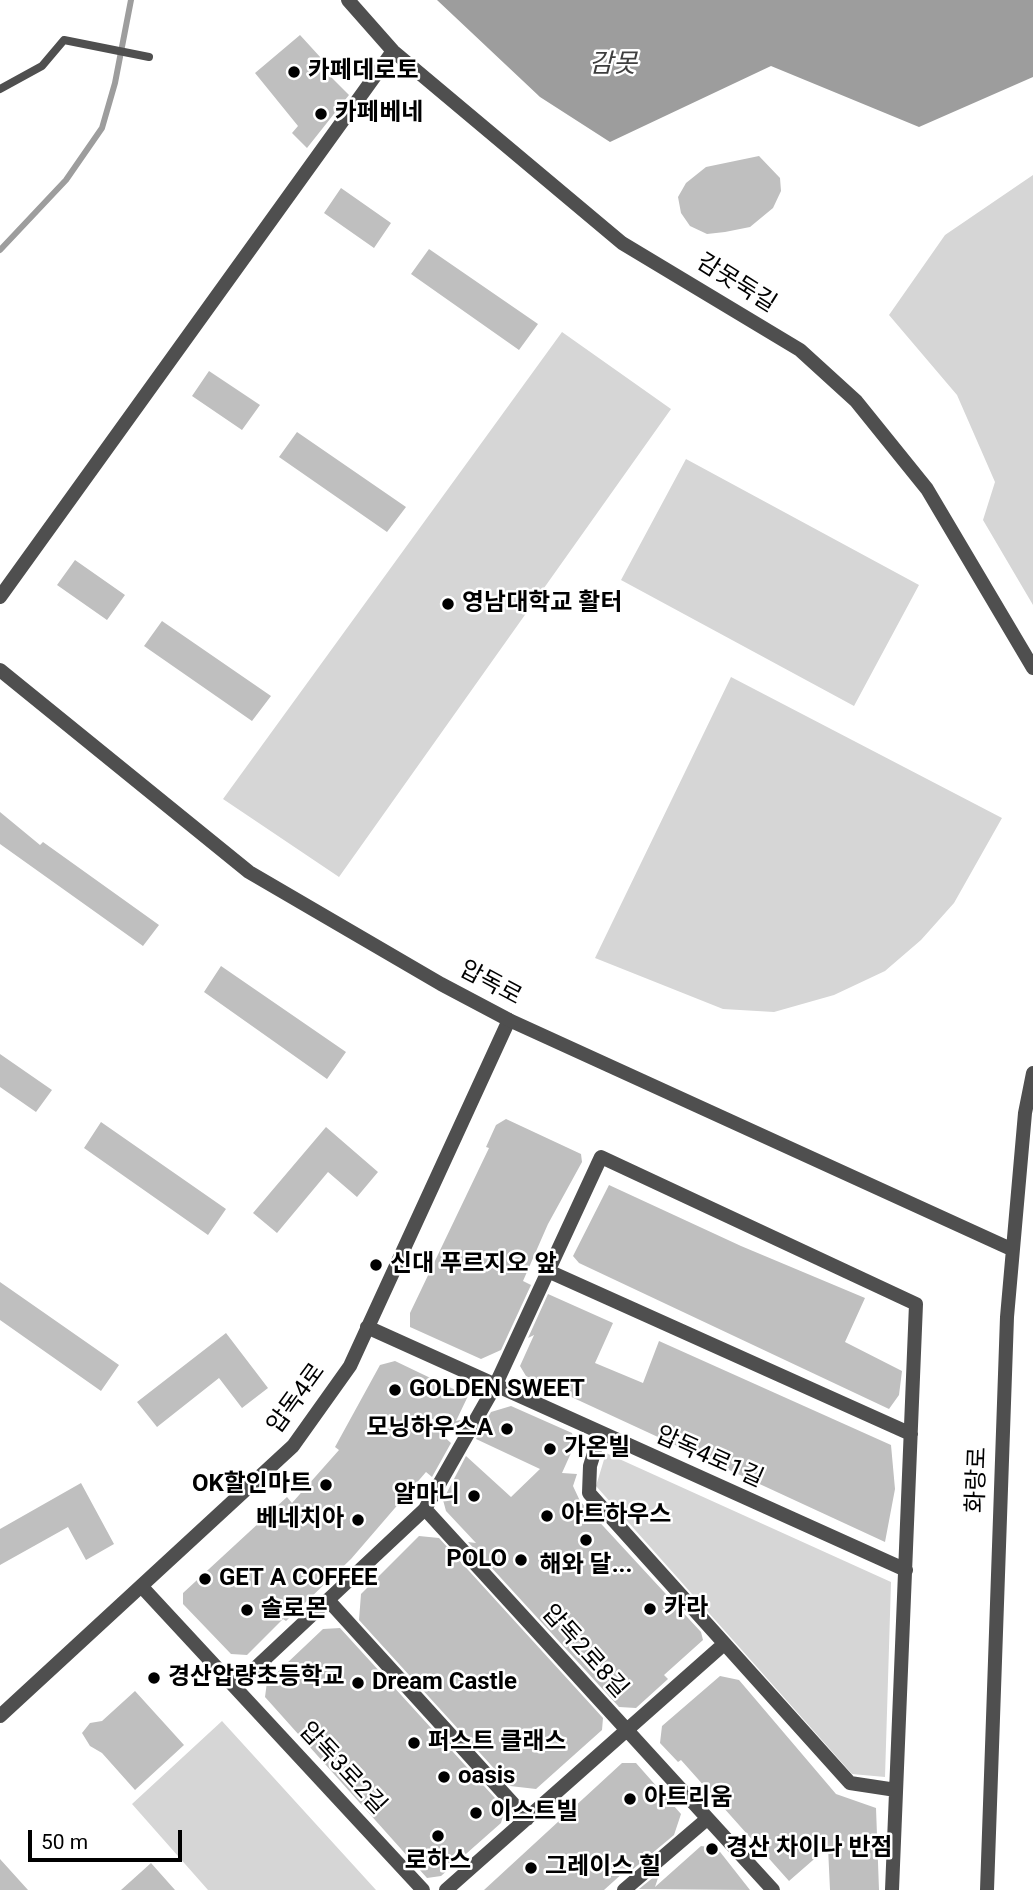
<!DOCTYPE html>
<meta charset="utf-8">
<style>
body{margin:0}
#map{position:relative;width:1033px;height:1890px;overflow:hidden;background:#fff;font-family:Roboto,sans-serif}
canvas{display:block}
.scale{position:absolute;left:28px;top:1830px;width:154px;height:32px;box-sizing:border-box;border:4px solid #000;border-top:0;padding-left:9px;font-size:21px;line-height:24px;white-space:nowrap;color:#000;-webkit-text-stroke:5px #fff;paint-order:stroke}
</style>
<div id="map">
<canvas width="1033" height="1890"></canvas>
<div class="scale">50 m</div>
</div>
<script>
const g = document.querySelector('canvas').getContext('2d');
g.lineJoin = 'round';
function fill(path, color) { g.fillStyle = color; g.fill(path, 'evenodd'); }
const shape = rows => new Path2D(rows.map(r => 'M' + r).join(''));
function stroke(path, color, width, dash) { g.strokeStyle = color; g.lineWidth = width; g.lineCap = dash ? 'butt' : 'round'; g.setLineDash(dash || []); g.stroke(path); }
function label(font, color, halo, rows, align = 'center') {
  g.font = font + ' Roboto,"Noto Sans KR",sans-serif'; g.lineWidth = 5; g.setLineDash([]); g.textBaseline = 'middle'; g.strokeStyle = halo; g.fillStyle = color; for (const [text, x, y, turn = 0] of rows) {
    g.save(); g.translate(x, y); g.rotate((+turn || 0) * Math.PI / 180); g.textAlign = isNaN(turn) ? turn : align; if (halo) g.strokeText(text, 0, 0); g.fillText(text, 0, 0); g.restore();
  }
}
const green = shape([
 [1033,175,1033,605,983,520,995,482,957,395,889,315,945,235],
 [562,332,671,409,339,877,223,799],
 [686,459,919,585,854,706,621,580],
 [731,677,1002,818,954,903,921,940,885,971,834,995,774,1012,723,1009,595,958],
 [606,1453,891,1582,885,1777,852,1774,596,1486],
 [222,1721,376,1890,208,1890,132,1804]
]);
const water = shape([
 [437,0,1033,0,1033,77,919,127,771,66,610,142,540,97]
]);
const stream = shape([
 [0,250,66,180,102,128,115,83,131,0]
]);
const building = shape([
 [300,35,332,70,328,74,349,95,307,148,292,133,298,126,255,73],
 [759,156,780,178,781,191,773,208,750,227,725,232,707,234,690,226,681,213,678,197,686,183,706,167],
 [341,188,391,223,374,248,324,213],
 [429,249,538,324,519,350,411,274],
 [209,371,260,405,242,430,192,396],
 [297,432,406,507,387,532,279,457],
 [75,560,125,595,107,620,57,585],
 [162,621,271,696,252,721,144,646],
 [0,812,40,845,43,842,159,925,143,946,0,844],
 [221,966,346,1052,327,1079,204,992],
 [0,1054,52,1090,36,1112,0,1087],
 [506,1119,581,1154,582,1162,548,1224,523,1281,531,1285,501,1350,481,1359,410,1327,410,1313,489,1148,486,1147,496,1125],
 [101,1122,226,1209,208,1235,84,1148],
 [326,1127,378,1172,357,1197,328,1172,277,1233,253,1213],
 [609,1185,741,1246,865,1298,845,1342,902,1371,899,1395,889,1409,579,1263,573,1256],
 [0,1282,119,1365,101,1391,0,1320],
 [548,1294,613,1323,595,1363,643,1383,659,1341,891,1445,895,1489,885,1542,526,1376,520,1366,534,1335,528,1338],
 [226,1333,268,1388,242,1408,219,1378,157,1427,137,1402],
 [395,1361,468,1396,456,1421,465,1419,458,1431,417,1412,451,1443,432,1477,426,1472,351,1559,286,1621,283,1619,247,1655,231,1654,183,1604,183,1593,287,1497,292,1503,339,1450,335,1447,380,1365],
 [511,1406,572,1433,575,1444,562,1473,577,1474,573,1486,580,1501,701,1632,703,1640,664,1675,668,1679,636,1708,619,1707,468,1542,476,1543,446,1511,443,1500,466,1456,511,1497,540,1469,476,1439,491,1412],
 [81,1483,114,1544,86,1560,68,1527,0,1565,0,1529],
 [419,1536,439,1538,603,1718,602,1730,536,1789,510,1786,359,1620,361,1594],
 [340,1628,505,1809,501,1823,441,1876,427,1878,265,1697,267,1682,323,1629],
 [720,1676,739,1680,836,1794,876,1808,879,1890,830,1890,828,1847,789,1881,681,1760,678,1762,660,1743,662,1726],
 [135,1691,184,1745,135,1790,102,1753,90,1746,82,1733,90,1723,102,1721],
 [622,1763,636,1763,681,1814,674,1835,626,1875,624,1872,604,1890,484,1890],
 [701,1846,717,1848,750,1890,639,1889,660,1872,655,1887],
 [0,1859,28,1890,0,1890],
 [151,1863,175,1890,121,1890]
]);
const service = shape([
 [0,89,42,66,64,40,149,57]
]);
const minor = shape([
 [548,1271,911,1434],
 [367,1327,906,1570],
 [600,1434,590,1466,589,1493,850,1783,896,1790],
 [425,1509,773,1890],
 [142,1587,423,1890],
 [328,1600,527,1819],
 [235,1687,425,1509,495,1386,601,1157,916,1304,892,1890],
 [0,1716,293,1446,350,1366,509,1020],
 [446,1890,724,1644],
 [624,1890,707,1819]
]);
const tertiary = shape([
 [348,0,393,51,622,243,800,350,856,401,927,489,1033,668],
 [0,597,393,51],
 [0,670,249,872,441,984,509,1020,1011,1249],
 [987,1890,1007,1317,1025,1113,1033,1073]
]);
const markers = [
 [294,72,7,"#000"],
 [321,114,7,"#000"],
 [448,604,7,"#000"],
 [376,1265,7,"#000"],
 [395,1390,7,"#000"],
 [507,1429,7,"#000"],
 [550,1449,7,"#000"],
 [326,1485,7,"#000"],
 [474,1496,7,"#000"],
 [547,1516,7,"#000"],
 [358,1520,7,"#000"],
 [586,1540,7,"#000"],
 [521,1560,7,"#000"],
 [205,1579,7,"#000"],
 [650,1609,7,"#000"],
 [247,1610,7,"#000"],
 [154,1678,7,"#000"],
 [358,1683,7,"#000"],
 [414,1743,7,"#000"],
 [444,1777,7,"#000"],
 [630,1799,7,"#000"],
 [476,1813,7,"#000"],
 [438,1836,7,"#000"],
 [712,1849,7,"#000"],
 [531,1868,7,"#000"]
];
const poiNames = [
 ["카페데로토",308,72],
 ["카페베네",335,114],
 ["영남대학교 활터",462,604],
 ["신대 푸르지오 앞",390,1265],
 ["GOLDEN SWEET",409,1390],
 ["모닝하우스A",493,1429,"right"],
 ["가온빌",564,1449],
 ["OK할인마트",312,1485,"right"],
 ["알마니",460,1496,"right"],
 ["아트하우스",561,1516],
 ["베네치아",344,1520,"right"],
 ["POLO",507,1560,"right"],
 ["해와 달...",586,1566,"center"],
 ["GET A COFFEE",219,1579],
 ["카라",664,1609],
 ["솔로몬",261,1610],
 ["경산압량초등학교",168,1678],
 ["Dream Castle",372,1683],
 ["퍼스트 클래스",428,1743],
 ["oasis",458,1777],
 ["아트리움",644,1799],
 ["이스트빌",490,1813],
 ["경산 차이나 반점",726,1849],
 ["로하스",438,1862,"center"],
 ["그레이스 힐",545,1868]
];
const streetNames = [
 ["감못둑길",736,284,32],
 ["압독로",490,984,28],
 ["압독4로",297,1399,-54],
 ["압독4로1길",709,1458,24],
 ["화랑로",978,1480,-88],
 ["압독2로8길",584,1652,48],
 ["압독3로2길",342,1769,47]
];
const waterNames = [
 ["감못",613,65]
];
fill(green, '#d6d6d6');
fill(water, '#9d9d9d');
stroke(stream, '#9d9d9d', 6);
fill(building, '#bfbfbf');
stroke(service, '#4f4f4f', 8);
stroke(minor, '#4f4f4f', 14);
stroke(tertiary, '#4f4f4f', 14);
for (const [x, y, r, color] of markers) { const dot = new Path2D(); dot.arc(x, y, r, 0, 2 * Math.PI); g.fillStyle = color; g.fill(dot); stroke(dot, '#fff', 2.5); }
label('bold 24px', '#000', '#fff', poiNames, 'left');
label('24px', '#000', '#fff', streetNames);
label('italic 26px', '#3e3e3e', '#fff', waterNames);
</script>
